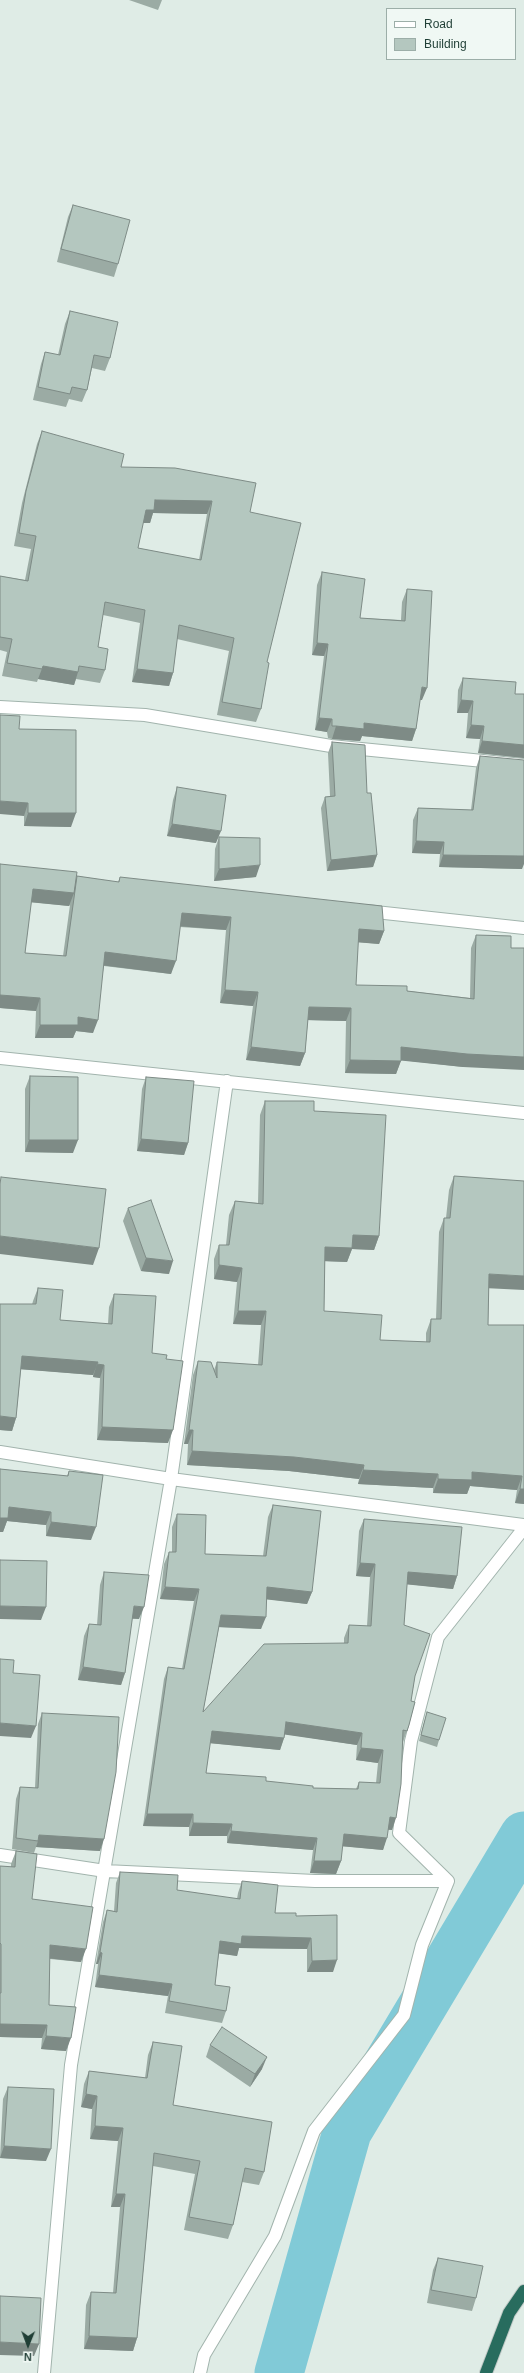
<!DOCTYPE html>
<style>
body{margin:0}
#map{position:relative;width:524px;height:2373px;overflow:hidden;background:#dfece6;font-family:Helvetica,sans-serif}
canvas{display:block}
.legend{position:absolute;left:386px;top:8px;width:130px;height:52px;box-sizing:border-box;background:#f0f8f4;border:1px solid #9caea8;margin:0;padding:5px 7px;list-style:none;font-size:12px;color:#1f3e35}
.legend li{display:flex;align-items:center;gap:8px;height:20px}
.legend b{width:20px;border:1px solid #9caea8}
.north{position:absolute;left:8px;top:2325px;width:40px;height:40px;-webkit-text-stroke:3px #f0f8f4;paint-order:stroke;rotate:181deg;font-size:11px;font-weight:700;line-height:16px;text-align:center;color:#1f3e35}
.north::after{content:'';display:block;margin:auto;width:14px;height:18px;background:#1f3e35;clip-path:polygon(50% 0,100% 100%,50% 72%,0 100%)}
</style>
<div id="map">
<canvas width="524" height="2373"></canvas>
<ul class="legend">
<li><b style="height:5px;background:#fff"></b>Road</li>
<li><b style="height:11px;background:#b4c7bf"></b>Building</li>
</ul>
<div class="north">N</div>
</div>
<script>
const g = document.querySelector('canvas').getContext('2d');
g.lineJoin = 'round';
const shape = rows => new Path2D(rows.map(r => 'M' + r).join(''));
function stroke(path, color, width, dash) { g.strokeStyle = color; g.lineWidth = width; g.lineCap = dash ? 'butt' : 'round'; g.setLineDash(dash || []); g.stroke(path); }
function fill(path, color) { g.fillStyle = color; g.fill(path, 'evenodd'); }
const river = shape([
 [279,2373,347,2132,524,1836]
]);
const street = shape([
 [0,707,145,715,331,746,524,765],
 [366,911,524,928],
 [0,1058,524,1113],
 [0,1452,171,1479,524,1525],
 [0,1855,105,1871,315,1881,448,1881],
 [448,1881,399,1833,411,1741,438,1637,524,1528],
 [44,2373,71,2065,171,1479,227,1081],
 [200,2373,204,2355,275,2236,314,2131,404,2015,422,1945,448,1881]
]);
const highway = shape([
 [486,2373,509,2313,524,2291]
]);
const wall = shape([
 [129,0,162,0,158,10],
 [73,205,118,264,114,277,57,262,68,217],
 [70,311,110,358,105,371,92,368,87,390,82,402,69,399,66,407,33,400,41,364,45,352,58,355,65,324],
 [42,431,121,467,250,512,267,662,261,709,256,722,217,715,229,651,177,639,173,673,169,686,132,682,140,623,103,615,98,647,105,670,100,683,76,679,74,685,38,679,37,682,2,676,7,652,0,650,0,576,25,580,31,549,14,546,22,503,37,444],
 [153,513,207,514,199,560,138,548,143,523,150,523],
 [322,572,360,618,401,620,402,602,407,589,422,700,420,700,416,729,412,741,362,736,360,741,332,739,328,738,327,732,315,730,324,656,312,655,317,585],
 [463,678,515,694,524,694,524,758,478,753,480,739,466,738,468,713,457,713,458,690],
 [19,729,71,827,24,826,24,816],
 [332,742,367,793,377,855,373,867,327,871,321,808,325,797,330,796,328,753],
 [480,756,522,869,439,867,440,854,412,853,413,820,418,808,471,810,476,768],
 [177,787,216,843,167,836,173,800],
 [219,837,256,877,214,881,215,849],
 [0,864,76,879,77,876,118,882,120,877,384,931,379,944,358,942,356,985,470,998,471,948,476,935,511,936,463,1067,401,1060,396,1074,345,1073,346,1021,308,1020,305,1053,300,1066,246,1060,253,1006,220,1003,226,930,180,927,171,974,104,966,93,1033,76,1031,73,1038,35,1038,36,1011,0,1008],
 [31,902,69,906,70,905,63,956,25,953],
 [30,1076,73,1153,25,1152,25,1089],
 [146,1077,188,1143,184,1155,137,1151,142,1089],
 [265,1101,314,1111,379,1236,374,1250,352,1249,347,1262,325,1261,324,1311,380,1340,426,1342,426,1333,431,1319,436,1319,439,1232,444,1218,446,1218,449,1190,454,1176,489,1288,488,1325,524,1325,524,1504,515,1503,517,1490,470,1486,467,1494,433,1493,433,1488,358,1484,359,1479,289,1471,187,1465,188,1444,184,1444,193,1375,198,1361,214,1370,217,1362,258,1365,261,1325,233,1324,237,1282,214,1279,214,1259,219,1245,226,1245,229,1215,235,1201,258,1203,260,1115],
 [128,1208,169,1274,141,1271,123,1221],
 [38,1288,60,1320,108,1324,109,1307,114,1294,152,1353,166,1359,168,1443,97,1440,100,1378,93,1377,93,1375,21,1369,16,1418,12,1431,0,1430,33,1301],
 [0,1469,67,1476,69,1471,91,1540,46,1536,46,1525,7,1521,3,1532],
 [273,1505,312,1592,307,1604,267,1599,261,1629,219,1627,203,1712,344,1643,344,1638,349,1625,367,1626,370,1577,356,1576,359,1531,364,1519,457,1576,453,1589,407,1584,404,1625,415,1676,411,1701,409,1725,403,1742,392,1830,388,1830,383,1850,342,1846,341,1861,336,1874,310,1873,313,1850,227,1843,227,1836,189,1836,189,1827,143,1826,164,1679,168,1667,182,1669,194,1601,160,1599,164,1564,169,1552,172,1552,172,1527,177,1514,205,1554,263,1556,268,1517],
 [285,1734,357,1745,356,1760,378,1763,376,1783,359,1782,356,1789,313,1788,206,1773,210,1743,280,1750,284,1738],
 [104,1572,139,1619,132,1619,125,1673,121,1685,78,1680,84,1636,89,1624,97,1625,100,1585],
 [427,1712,439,1740,437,1747,419,1741,425,1719],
 [42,1713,100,1851,36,1847,34,1853,12,1849,16,1799,20,1787,35,1788,38,1724],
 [16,1851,32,1899,81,1962,50,1959,49,2005,66,2051,41,2049,42,2038,0,2037,0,1866,11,1867,11,1864],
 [120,1872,177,1890,237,1899,238,1893,242,1881,275,1913,296,1916,337,1915,333,1972,307,1972,307,1949,239,1948,237,1956,219,1953,215,1985,226,2011,222,2023,165,2013,168,1996,95,1987,98,1964,96,1964,103,1922,107,1910,114,1911,116,1883],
 [153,2042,173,2105,264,2172,259,2185,242,2182,233,2225,228,2239,184,2230,195,2174,153,2166,137,2338,133,2351,84,2349,86,2305,91,2292,113,2293,120,2207,111,2207,118,2141,90,2139,92,2109,81,2107,84,2084,89,2071,145,2078,148,2055],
 [210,2045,262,2069,250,2087,206,2057],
 [8,2087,46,2161,0,2158,3,2099],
 [438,2258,476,2298,472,2311,427,2303,433,2270]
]);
const shadedWall = shape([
 [155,500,212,501,207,514,153,513,150,523,142,523,146,510],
 [317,643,328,644,324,656,312,655],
 [43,666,78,672,74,685,38,679],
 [137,669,173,673,169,686,132,682],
 [422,687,427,688,422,700,417,700],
 [461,700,473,701,468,713,457,713],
 [319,718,332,719,327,732,315,730],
 [364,723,416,729,412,741,362,736,360,741,332,739,336,726],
 [471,725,484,726,480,739,466,738],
 [482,741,524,745,524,758,478,753],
 [0,801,28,803,24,816,0,814],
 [28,813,76,813,71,827,24,826],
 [172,824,221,831,216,843,167,836],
 [416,841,444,842,440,854,412,853],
 [377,855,373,867,327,871,331,860],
 [443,855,524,856,524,864,522,869,439,867],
 [260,865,256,877,214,881,219,869],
 [33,889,74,893,69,906,28,902],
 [182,913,231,917,226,930,177,926],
 [359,929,384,931,379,944,354,942],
 [105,952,176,961,171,974,100,965],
 [225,990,258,992,253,1006,220,1003],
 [0,995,40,998,36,1011,0,1008],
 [309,1007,351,1008,346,1021,304,1020],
 [78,1017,98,1020,93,1033,76,1031,73,1038,35,1038,40,1025],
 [251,1047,305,1053,300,1066,246,1060],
 [401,1047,524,1057,524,1070,463,1067,396,1060],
 [350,1060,401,1061,396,1074,345,1073],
 [141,1139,188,1143,184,1155,137,1151],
 [29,1140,78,1140,73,1153,25,1152],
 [353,1235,379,1236,374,1250,352,1249,347,1262,320,1261,325,1247],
 [0,1236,99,1248,93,1265,0,1254],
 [146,1258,173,1261,169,1274,141,1271],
 [219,1265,242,1268,237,1282,214,1279],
 [489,1274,524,1276,524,1290,484,1288],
 [238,1311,266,1311,261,1325,233,1324],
 [22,1356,98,1362,93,1375,17,1369],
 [97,1364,104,1365,100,1378,93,1377],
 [0,1416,16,1418,12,1431,0,1430],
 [102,1427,173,1430,168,1443,97,1440],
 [189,1430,193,1430,188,1444,184,1444],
 [192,1451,294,1457,364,1465,359,1479,289,1471,187,1465],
 [363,1470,438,1474,433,1488,358,1484],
 [472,1472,522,1476,517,1490,470,1486,467,1494,433,1493,438,1479],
 [520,1489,524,1489,524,1504,515,1503],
 [9,1507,51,1512,46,1525,7,1521,3,1532,0,1532,0,1518],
 [51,1522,96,1527,91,1540,46,1536],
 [360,1563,375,1564,370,1577,356,1576],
 [408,1572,457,1576,453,1589,403,1584],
 [165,1587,199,1589,194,1601,160,1599],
 [267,1587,312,1592,307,1604,263,1599],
 [0,1606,46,1607,41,1620,0,1619],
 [134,1606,144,1607,139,1619,129,1618],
 [221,1615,266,1617,261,1629,217,1627],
 [83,1667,125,1673,121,1685,78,1680],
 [286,1722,362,1733,357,1745,281,1734],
 [0,1723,36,1726,31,1738,0,1736],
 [212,1731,284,1738,280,1750,208,1743],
 [361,1748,383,1750,378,1763,356,1760],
 [147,1814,193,1814,189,1827,143,1826],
 [390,1817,396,1818,392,1830,385,1829],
 [193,1823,232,1824,227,1836,189,1836],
 [231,1831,317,1838,313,1850,227,1843],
 [344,1834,387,1838,383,1850,339,1846],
 [39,1835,104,1839,100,1851,36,1847,38,1841],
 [314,1861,341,1861,336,1874,310,1873],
 [242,1936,311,1938,307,1949,239,1948,237,1956,215,1953,220,1941],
 [50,1945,86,1949,81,1962,46,1958],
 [100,1952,102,1953,98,1964,96,1964],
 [337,1960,333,1972,307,1972,312,1961],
 [99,1975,172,1984,168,1996,95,1987],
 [0,2024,47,2025,42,2038,0,2037],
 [46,2036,71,2038,66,2051,41,2049],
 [267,2057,262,2069,250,2087,255,2074],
 [86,2094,97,2096,92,2109,81,2107],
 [95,2126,123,2128,118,2141,90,2139],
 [4,2146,51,2149,46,2161,0,2158],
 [116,2194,125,2194,120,2207,111,2207],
 [89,2336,137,2338,133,2351,84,2349],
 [0,2342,39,2344,34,2356,0,2355]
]);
const building = shape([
 [73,205,130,220,118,264,61,249,73,205],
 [70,311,118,322,110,358,94,355,87,390,72,387,70,394,38,387,45,352,60,355,70,311],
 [42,431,124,454,121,467,175,468,256,483,250,512,301,523,267,662,269,663,261,709,222,702,234,638,179,625,173,673,137,669,145,610,105,602,98,647,108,649,105,670,79,666,78,672,43,666,42,669,7,663,12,639,0,637,0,576,28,581,36,536,19,533,26,491,42,431],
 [155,500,212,501,201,560,138,548,146,510,154,510,155,500],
 [322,572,365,579,360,618,405,621,407,589,432,591,427,688,422,687,416,729,364,723,364,729,336,726,332,726,332,719,319,718,328,644,317,643,322,572],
 [463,678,516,682,515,694,524,694,524,745,482,741,484,726,471,725,473,701,461,700,463,678],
 [0,715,20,716,19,729,76,730,76,813,28,813,28,803,0,801,0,715],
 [332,742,365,745,367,793,371,793,377,855,331,860,325,797,335,796,332,742],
 [480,756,524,760,524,856,443,855,444,842,416,841,418,808,473,810,480,756],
 [177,787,226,795,221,831,172,824,177,787],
 [219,837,260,838,260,865,219,869,219,837],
 [0,864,77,872,74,893,33,889,25,953,66,956,77,876,119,882,120,877,382,906,384,931,359,929,356,985,407,986,407,991,474,999,476,935,511,936,511,948,524,948,524,1057,467,1054,401,1047,401,1061,350,1060,351,1008,309,1007,305,1053,251,1047,258,992,225,990,231,917,182,913,176,961,105,952,98,1020,78,1017,78,1025,40,1025,40,998,0,995,0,864],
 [30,1076,78,1077,78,1140,29,1140,30,1076],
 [146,1077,194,1081,188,1143,141,1139,146,1077],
 [265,1101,314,1101,314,1111,386,1115,379,1236,353,1235,352,1248,325,1247,324,1311,382,1315,380,1340,430,1342,431,1319,441,1319,444,1218,450,1218,454,1176,524,1181,524,1276,489,1274,488,1325,524,1325,524,1489,520,1489,522,1476,472,1472,472,1480,438,1479,438,1474,363,1470,364,1465,294,1457,192,1451,193,1430,189,1430,198,1361,211,1362,217,1378,217,1362,262,1365,266,1311,238,1311,242,1268,219,1265,219,1245,229,1245,235,1201,263,1204,265,1101],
 [1,1177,106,1189,99,1248,0,1236,0,1184,1,1177],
 [151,1200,173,1261,146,1258,128,1208,151,1200],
 [38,1288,63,1290,60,1320,112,1324,114,1294,156,1296,152,1353,167,1355,166,1359,183,1361,173,1430,102,1427,104,1365,97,1364,98,1362,22,1356,16,1418,0,1416,0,1304,36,1304,38,1288],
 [0,1469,68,1476,69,1471,103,1475,96,1527,51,1522,51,1512,9,1507,8,1518,0,1518,0,1469],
 [273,1505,321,1511,312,1592,267,1587,266,1617,221,1615,203,1712,264,1644,348,1643,349,1625,371,1626,375,1564,360,1563,364,1519,462,1527,457,1576,408,1572,404,1625,430,1634,415,1676,411,1701,415,1702,409,1725,407,1731,403,1730,401,1784,396,1818,390,1817,387,1838,344,1834,341,1861,314,1861,317,1838,231,1831,232,1824,193,1823,193,1814,147,1814,168,1667,184,1669,199,1589,165,1587,169,1552,176,1552,177,1514,206,1515,205,1554,266,1556,273,1505],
 [286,1722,362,1733,361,1748,383,1750,380,1783,359,1782,358,1789,313,1788,313,1786,266,1781,266,1777,206,1773,212,1731,284,1738,286,1722],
 [0,1560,47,1561,46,1607,0,1606,0,1560],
 [104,1572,149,1575,144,1607,134,1606,125,1673,83,1667,89,1624,101,1625,104,1572],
 [0,1659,14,1660,13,1673,40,1675,36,1726,0,1723,0,1659],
 [427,1712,446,1718,439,1740,421,1735,427,1712],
 [42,1713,119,1717,116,1772,104,1839,39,1835,38,1841,16,1838,20,1787,38,1788,42,1713],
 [16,1851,37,1854,32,1899,93,1907,86,1949,50,1945,49,2005,76,2007,71,2038,46,2036,47,2025,0,2024,0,1993,1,1993,1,1944,0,1943,0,1866,15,1867,16,1851],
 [120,1872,178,1875,177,1890,240,1899,242,1881,278,1885,275,1913,296,1913,296,1916,337,1915,337,1960,312,1961,311,1938,242,1936,241,1944,220,1941,215,1985,230,1987,226,2011,169,2001,172,1984,99,1975,102,1953,100,1952,107,1910,117,1912,120,1872],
 [222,2027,267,2057,255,2074,210,2045,222,2027],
 [153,2042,182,2046,173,2105,272,2122,264,2172,245,2168,233,2225,189,2217,200,2161,154,2153,137,2338,89,2336,91,2292,116,2293,125,2194,116,2194,123,2128,95,2126,97,2096,86,2094,89,2071,147,2078,153,2042],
 [8,2087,54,2089,51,2149,4,2146,8,2087],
 [438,2258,483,2266,476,2298,431,2290,438,2258],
 [0,2296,41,2298,39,2344,0,2342,0,2296]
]);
stroke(river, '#81cad7', 49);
stroke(street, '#a2b4ad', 14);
stroke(highway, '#c0c9c6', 14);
stroke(street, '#fff', 12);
stroke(highway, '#286c5e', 12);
fill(wall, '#9baba4');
fill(shadedWall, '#7e8b86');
fill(building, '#b4c7bf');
stroke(building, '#7e8b86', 1);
</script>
